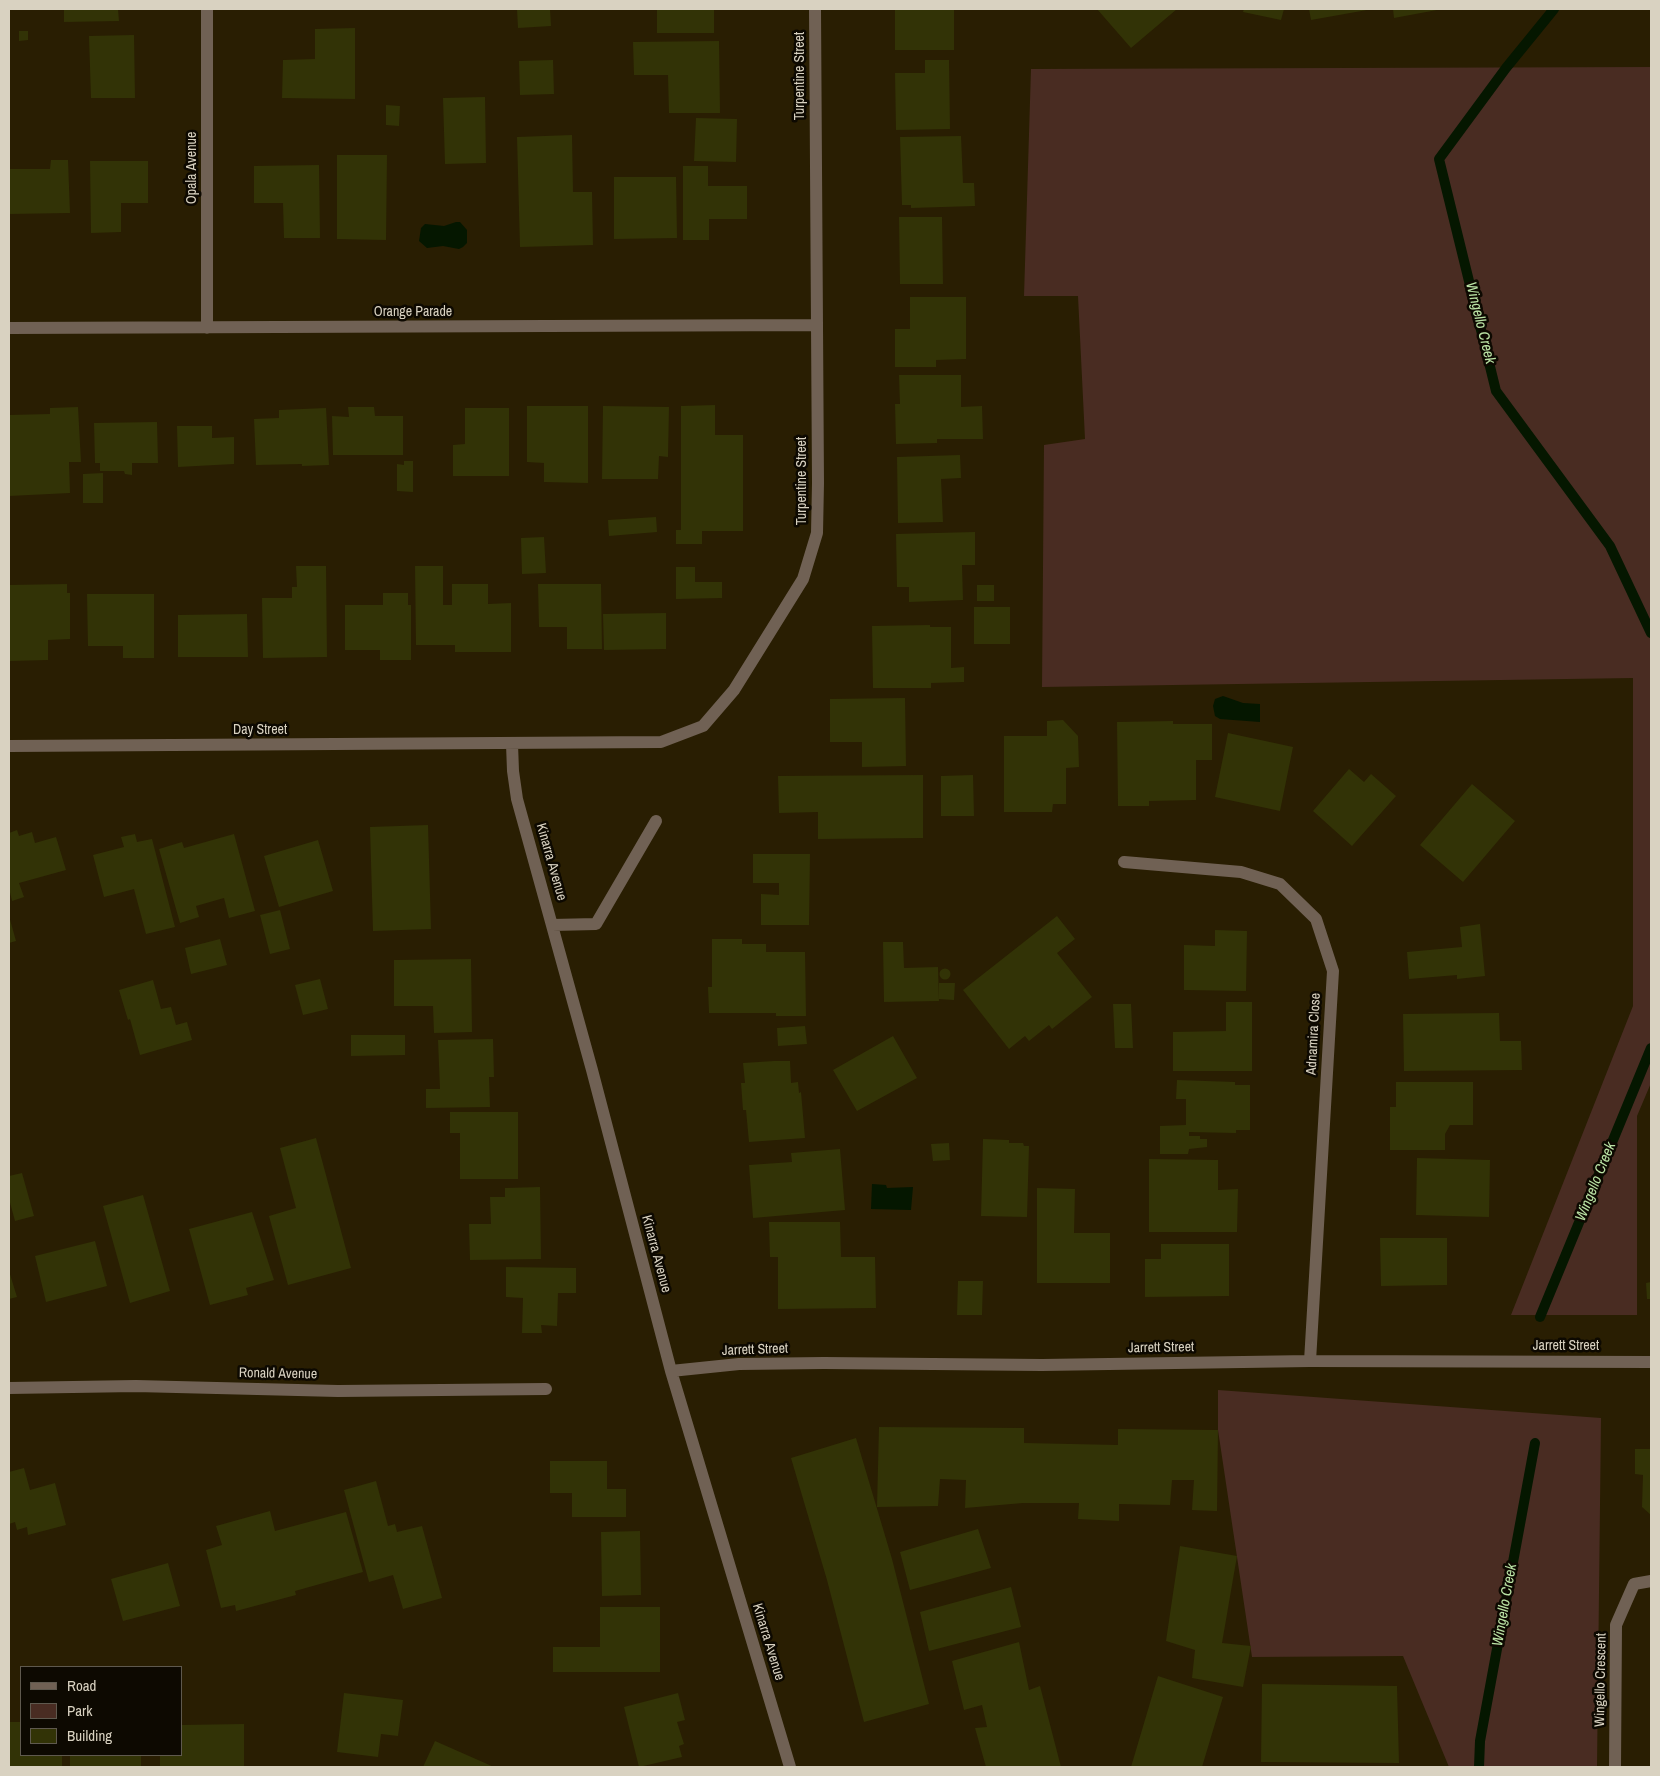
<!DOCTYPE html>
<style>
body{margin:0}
#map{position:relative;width:1660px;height:1776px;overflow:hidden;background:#291e02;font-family:"Archivo Narrow",sans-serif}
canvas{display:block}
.frame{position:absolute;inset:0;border:10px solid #d9d2c1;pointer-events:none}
.legend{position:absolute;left:20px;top:1666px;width:162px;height:90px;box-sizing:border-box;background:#0d0901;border:1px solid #5f594e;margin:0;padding:6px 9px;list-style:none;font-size:15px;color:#d9d2c1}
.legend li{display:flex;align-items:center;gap:10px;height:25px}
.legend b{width:25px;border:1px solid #5f594e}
</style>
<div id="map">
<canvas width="1660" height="1776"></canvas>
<div class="frame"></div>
<ul class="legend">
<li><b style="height:6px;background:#706154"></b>Road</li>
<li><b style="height:14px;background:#492c22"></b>Park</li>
<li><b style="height:14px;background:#323306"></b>Building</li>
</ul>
</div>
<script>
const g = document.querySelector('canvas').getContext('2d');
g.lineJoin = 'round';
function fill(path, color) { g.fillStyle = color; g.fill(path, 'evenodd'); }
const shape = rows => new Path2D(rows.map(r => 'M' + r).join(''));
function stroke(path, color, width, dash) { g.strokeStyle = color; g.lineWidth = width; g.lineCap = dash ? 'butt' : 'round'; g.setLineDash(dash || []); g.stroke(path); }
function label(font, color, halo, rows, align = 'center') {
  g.font = font + ' "Archivo Narrow",sans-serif'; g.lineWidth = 5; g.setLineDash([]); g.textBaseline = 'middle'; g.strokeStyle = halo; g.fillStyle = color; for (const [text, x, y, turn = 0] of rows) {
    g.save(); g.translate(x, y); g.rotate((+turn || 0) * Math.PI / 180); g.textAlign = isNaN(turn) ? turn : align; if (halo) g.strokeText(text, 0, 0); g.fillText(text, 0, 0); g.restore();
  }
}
const green = shape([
 [1651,67,1651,1083,1637,1116,1637,1315,1511,1315,1633,1006,1633,678,1042,687,1044,445,1085,439,1078,296,1024,296,1031,69],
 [1218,1390,1601,1418,1597,1767,1449,1767,1403,1656,1252,1657,1218,1430]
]);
const water = shape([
 [456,222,460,222,467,230,467,243,463,247,459,249,443,246,427,248,419,241,421,228,425,224,444,226],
 [1223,696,1243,703,1260,704,1260,722,1220,719,1215,716,1213,706,1215,699],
 [872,1184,886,1185,887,1188,913,1187,911,1210,871,1209]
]);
const stream = shape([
 [1554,9,1506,68,1439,159,1496,391,1610,546,1651,633],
 [1540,1317,1651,1048],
 [1479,1767,1480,1741,1535,1443]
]);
const building = shape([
 [64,9,118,9,119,21,64,22],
 [517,9,550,9,551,26,518,28],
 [657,9,714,9,714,33,657,33],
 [895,9,954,9,954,50,895,50],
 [1097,9,1177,9,1131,48],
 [1244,9,1284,9,1281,20,1243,12],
 [1309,9,1367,9,1367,10,1311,20],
 [1393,9,1437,9,1437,10,1394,18],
 [355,28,355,99,282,98,283,60,315,59,315,29],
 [19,31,28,31,28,40,19,41],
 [134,35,135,98,91,98,89,36],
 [719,41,720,113,669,113,668,75,634,75,633,42],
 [553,60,554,94,520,95,519,61],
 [925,60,949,60,950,129,896,130,895,73,925,73],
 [485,97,486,163,445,164,443,98],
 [386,105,400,106,399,126,386,125],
 [696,118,737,119,736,162,694,161],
 [572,135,573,192,592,192,593,245,520,247,517,137],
 [961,136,963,183,974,183,975,206,911,208,911,205,902,205,900,137],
 [337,155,387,155,386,240,337,239],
 [51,160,68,160,70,213,9,214,9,169,50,169],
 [90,161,148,161,148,203,121,203,121,232,91,233],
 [319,165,320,238,284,238,283,203,254,203,254,166],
 [683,166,708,166,708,186,747,186,747,219,709,219,709,240,683,240],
 [614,177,676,177,677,238,614,239],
 [899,217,942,217,943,284,900,284],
 [910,297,966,297,966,359,936,360,936,367,895,367,895,329,910,329],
 [899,375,961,375,961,407,982,406,983,439,937,439,937,443,896,444,895,404,900,404],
 [715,405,715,435,743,435,743,531,702,531,702,544,676,544,676,530,681,530,681,406],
 [527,406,588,406,588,483,544,482,544,463,527,462],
 [603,406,669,407,668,457,659,456,658,479,602,479],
 [78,407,81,462,69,462,70,493,9,496,9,415,50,414,50,408],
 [348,407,374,407,375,416,403,416,403,455,333,455,332,416,349,417],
 [326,408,329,465,302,466,302,464,256,465,254,419,279,418,279,410],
 [465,408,509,408,509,476,453,476,453,445,465,444],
 [157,422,158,463,132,463,132,475,125,474,124,471,100,471,100,463,95,463,94,423],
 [177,426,212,426,212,438,234,437,234,464,178,467],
 [960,455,961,478,941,479,943,522,898,523,897,457],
 [404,461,413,461,413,492,397,491,397,464,404,465],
 [103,473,103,503,83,503,83,474],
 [656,517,657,532,609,536,608,520],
 [975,532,975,565,962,565,963,600,909,602,909,587,897,587,896,534],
 [544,537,546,573,522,574,521,538],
 [296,566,326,566,327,657,263,658,262,598,292,598,292,587,297,587],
 [415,566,443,566,443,605,452,605,452,584,488,584,488,604,511,603,511,652,455,652,455,645,416,645],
 [676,567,695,567,695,582,722,582,722,598,676,599],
 [67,584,67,593,70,593,70,639,48,640,48,660,9,661,9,585],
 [538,584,601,584,602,649,567,649,567,627,539,627],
 [977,585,994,585,994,601,977,601],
 [383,593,408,593,408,605,411,605,411,660,380,660,380,650,345,650,345,605,383,605],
 [87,594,154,594,154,658,123,658,123,646,88,646],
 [974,607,1010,607,1010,644,974,644],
 [666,613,666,649,604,650,603,614],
 [247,614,248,657,178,657,178,615],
 [930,625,930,627,951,627,951,668,964,667,964,682,931,683,931,688,873,688,872,626],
 [905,698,906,766,862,767,862,742,830,742,830,699],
 [1063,720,1078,736,1079,767,1066,768,1066,804,1053,804,1052,812,1004,812,1004,736,1047,736,1047,721],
 [1173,721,1173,724,1212,724,1212,760,1196,760,1196,800,1149,801,1149,806,1118,806,1117,722],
 [1228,733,1293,747,1280,811,1215,797],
 [1349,769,1364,782,1371,774,1396,796,1352,846,1313,811],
 [923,775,923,838,818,839,818,812,779,813,778,776],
 [973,775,974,816,941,816,941,776],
 [1472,784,1515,821,1463,882,1420,845],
 [428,825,431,929,373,931,370,827],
 [17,830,19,836,32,832,35,843,56,837,66,870,19,883,24,897,12,901,9,888,9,833],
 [135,834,137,842,152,839,175,927,146,934,134,889,104,897,93,855,124,847,121,837],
 [234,834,255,911,229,918,224,898,196,906,199,917,180,923,159,849,182,842,184,848],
 [318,840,333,891,279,907,264,856],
 [753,854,810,854,809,925,761,925,761,894,779,895,779,883,753,883],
 [280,910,290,949,270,954,260,915],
 [9,916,16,941,9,943],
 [1057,916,1075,939,1057,953,1092,997,1052,1029,1049,1025,1029,1041,1025,1036,1009,1049,963,990],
 [1480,924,1485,976,1457,979,1457,975,1409,979,1407,952,1462,947,1460,927],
 [1215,930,1247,931,1246,991,1184,990,1184,945,1215,946],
 [220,939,227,965,191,974,185,948],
 [712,939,742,939,742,944,766,944,766,952,805,952,806,1016,776,1016,776,1013,709,1013,708,987,712,987],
 [883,942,903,942,904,968,938,967,939,1001,884,1002],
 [471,959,472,1032,434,1033,433,1006,394,1006,394,960],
 '939.5 974a5.5 5.5 0 1 1 11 0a5.5 5.5 0 1 1-11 0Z',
 [320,979,328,1009,303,1015,295,985],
 [153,980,161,1009,171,1007,176,1025,187,1022,192,1040,140,1055,130,1019,128,1020,119,990],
 [939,983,955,983,954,1000,939,999],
 [1226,1002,1252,1002,1252,1071,1173,1071,1173,1032,1226,1031],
 [1113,1004,1131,1004,1133,1048,1115,1048],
 [1499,1013,1500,1041,1521,1041,1522,1070,1404,1071,1403,1014],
 [805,1026,807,1044,778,1046,777,1028],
 [351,1035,405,1035,405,1055,351,1056],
 [893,1036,917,1078,857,1111,833,1070],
 [493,1039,494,1077,489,1077,490,1107,426,1108,426,1089,440,1089,438,1040],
 [774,1061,790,1061,791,1083,798,1082,799,1093,801,1092,805,1138,749,1142,746,1110,743,1110,741,1083,745,1083,743,1063],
 [1177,1080,1235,1082,1235,1085,1250,1085,1250,1130,1236,1130,1236,1133,1189,1132,1189,1136,1200,1136,1200,1139,1207,1139,1207,1147,1189,1149,1188,1154,1160,1154,1160,1126,1186,1125,1186,1099,1176,1099],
 [1396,1082,1473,1082,1473,1125,1450,1125,1445,1134,1445,1150,1390,1150,1390,1107,1396,1107],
 [450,1112,518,1112,518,1179,460,1179,460,1133,450,1133],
 [316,1138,351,1268,288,1285,269,1216,296,1208,280,1148],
 [983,1139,1009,1140,1009,1143,1023,1143,1024,1146,1029,1146,1027,1217,981,1216],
 [949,1143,950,1160,933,1161,931,1144],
 [840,1149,845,1210,753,1218,749,1165,792,1162,791,1153],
 [1417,1158,1490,1160,1489,1217,1416,1215],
 [1149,1159,1218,1160,1218,1190,1238,1189,1237,1232,1149,1232],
 [22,1173,34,1216,15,1221,9,1199,9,1176],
 [540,1187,541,1259,470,1260,469,1224,491,1224,490,1197,505,1197,505,1188],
 [1037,1188,1075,1189,1074,1233,1110,1233,1110,1283,1037,1283],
 [143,1195,170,1291,130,1303,103,1206],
 [252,1212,274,1280,246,1288,248,1295,210,1305,189,1229],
 [769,1222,840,1222,841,1257,875,1257,876,1308,778,1309,778,1257,770,1257],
 [1380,1238,1447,1238,1447,1285,1381,1286],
 [95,1241,107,1286,46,1302,35,1256],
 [1161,1244,1229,1244,1229,1296,1145,1297,1145,1259,1161,1259],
 [506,1267,576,1268,576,1293,558,1293,557,1326,541,1325,542,1333,522,1333,523,1298,506,1297],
 [9,1271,17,1297,9,1299],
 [958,1281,983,1281,982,1315,957,1315],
 [1651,1282,1651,1299,1647,1299,1646,1283],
 [879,1427,1024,1428,1024,1443,1118,1445,1118,1429,1218,1430,1217,1511,1192,1510,1194,1480,1172,1480,1170,1505,1119,1504,1119,1521,1078,1519,1079,1503,1023,1503,965,1508,966,1480,940,1479,938,1506,877,1507],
 [856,1438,892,1559,929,1704,864,1722,827,1580,791,1458],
 [1635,1449,1651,1449,1651,1515,1642,1507,1643,1475,1635,1474],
 [550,1461,607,1461,607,1489,626,1489,626,1517,572,1517,572,1493,550,1493],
 [24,1468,30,1490,55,1483,66,1525,28,1535,27,1527,17,1530,15,1522,9,1524,9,1472],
 [376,1481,388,1526,395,1524,397,1532,422,1526,442,1598,403,1609,393,1575,369,1582,344,1490],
 [270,1511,275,1531,346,1512,363,1572,295,1591,296,1595,236,1611,235,1605,221,1608,206,1550,222,1545,216,1526],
 [978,1529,991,1568,910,1590,900,1552],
 [640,1531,641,1595,602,1596,601,1532],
 [1180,1546,1237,1556,1222,1643,1251,1646,1243,1687,1192,1678,1195,1650,1166,1641],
 [168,1563,180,1606,123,1621,111,1579],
 [1011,1587,1021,1627,929,1651,920,1612],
 [600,1607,660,1607,660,1672,553,1672,553,1647,600,1647],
 [1019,1642,1029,1690,1040,1686,1061,1767,986,1767,975,1728,987,1727,982,1705,964,1710,952,1661],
 [1158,1676,1223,1697,1202,1767,1131,1767],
 [1262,1684,1397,1686,1399,1763,1261,1762],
 [344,1693,403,1700,398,1736,381,1734,378,1757,337,1752],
 [678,1693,685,1720,677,1722,684,1744,679,1746,682,1757,639,1767,624,1707],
 [9,1722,21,1722,21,1755,62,1755,62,1767,9,1767],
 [244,1724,244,1767,160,1767,160,1755,181,1755,181,1725],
 [435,1741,494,1767,423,1767],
 [70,1755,141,1755,141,1767,70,1767]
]);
const minor = shape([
 [9,328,817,325],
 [207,328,207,9],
 [512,744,513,771,517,799,592,1070,671,1371,790,1767],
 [9,746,661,742,703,726,734,690,803,579,817,533,818,483,815,9],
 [1124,862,1241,872,1280,884,1316,919,1333,971,1310,1361],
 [552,925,596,924,656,821],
 [671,1371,739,1364,824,1363,1042,1365,1310,1361,1651,1362],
 [9,1388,136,1386,338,1391,546,1389],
 [1615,1767,1616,1625,1634,1584,1651,1581]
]);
const streetNames = [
 ["Turpentine Street",800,76,-90],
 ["Opala Avenue",192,168,-90],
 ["Orange Parade",413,312],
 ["Turpentine Street",802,481,-90],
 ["Day Street",260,730],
 ["Kinarra Avenue",551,862,74],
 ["Adnamira Close",1314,1034,-87],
 ["Kinarra Avenue",656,1254,75],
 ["Jarrett Street",1566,1346],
 ["Jarrett Street",1161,1348,-1],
 ["Jarrett Street",755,1350,-2],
 ["Ronald Avenue",278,1374,1],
 ["Kinarra Avenue",768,1642,73],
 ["Wingello Crescent",1601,1680,-89]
];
const waterNames = [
 ["Wingello Creek",1480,323,76],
 ["Wingello Creek",1596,1182,-68],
 ["Wingello Creek",1505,1605,-80]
];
fill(green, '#492c22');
fill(water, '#051700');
stroke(stream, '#051700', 10);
fill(building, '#323306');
stroke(minor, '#706154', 12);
label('14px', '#d9d2c1', '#0d0901', streetNames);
label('italic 15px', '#bae2a4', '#0d0901', waterNames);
</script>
